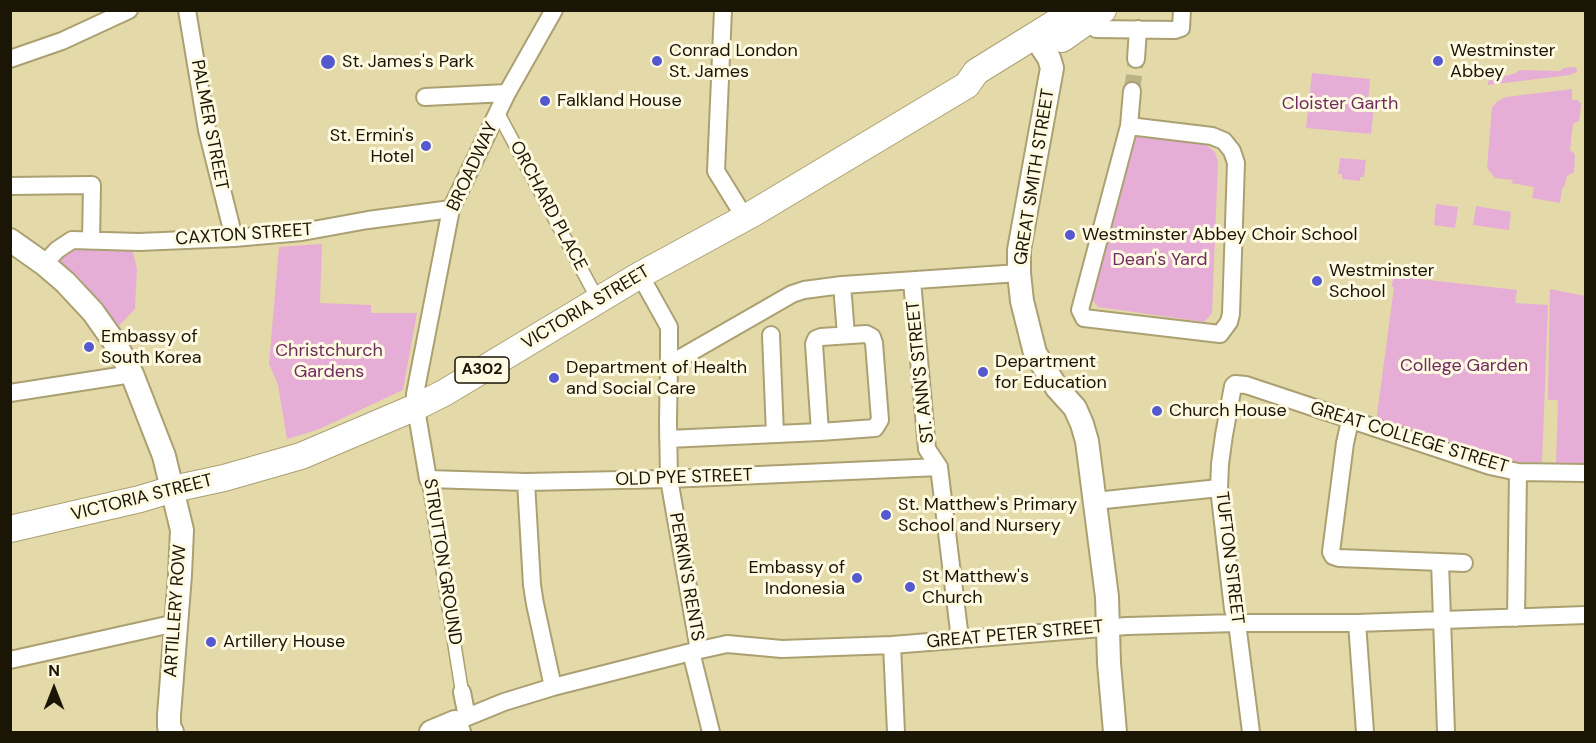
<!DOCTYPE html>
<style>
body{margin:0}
#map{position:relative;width:1596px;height:743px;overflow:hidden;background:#e4d9a8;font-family:"DM Sans",sans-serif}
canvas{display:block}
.frame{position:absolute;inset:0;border:12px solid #1a1504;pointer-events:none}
.north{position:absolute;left:24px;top:659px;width:60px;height:60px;-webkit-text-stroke:4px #fffae1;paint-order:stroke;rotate:0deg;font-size:16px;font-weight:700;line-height:24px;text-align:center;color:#1a1504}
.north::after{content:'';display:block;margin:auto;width:21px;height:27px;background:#1a1504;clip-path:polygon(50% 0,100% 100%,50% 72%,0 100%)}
</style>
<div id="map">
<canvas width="1596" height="743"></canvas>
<div class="frame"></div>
<div class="north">N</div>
</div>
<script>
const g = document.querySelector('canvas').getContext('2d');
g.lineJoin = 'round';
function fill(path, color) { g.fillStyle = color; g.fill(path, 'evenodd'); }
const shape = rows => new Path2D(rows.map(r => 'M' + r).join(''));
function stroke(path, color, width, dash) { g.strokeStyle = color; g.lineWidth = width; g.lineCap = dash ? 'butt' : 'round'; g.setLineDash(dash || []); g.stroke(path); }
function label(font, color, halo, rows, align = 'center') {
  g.font = font + ' "DM Sans",sans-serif'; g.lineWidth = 6; g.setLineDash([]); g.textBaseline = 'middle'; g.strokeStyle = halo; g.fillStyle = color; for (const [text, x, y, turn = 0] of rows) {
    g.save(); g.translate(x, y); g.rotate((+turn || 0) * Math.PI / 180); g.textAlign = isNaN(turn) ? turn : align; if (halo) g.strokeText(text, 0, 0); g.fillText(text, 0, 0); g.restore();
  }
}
const green = shape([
 [1576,67,1577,72,1570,75,1488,85,1488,81,1516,73,1519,70,1560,71,1564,68],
 [1312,73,1370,79,1368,103,1374,107,1371,134,1306,128],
 [1572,89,1572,100,1578,100,1581,105,1579,121,1573,124,1570,150,1574,153,1575,156,1574,172,1567,176,1564,187,1562,188,1560,203,1532,198,1534,187,1511,183,1513,180,1495,178,1487,168,1492,107,1498,101,1506,97],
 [1135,136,1207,145,1215,152,1218,162,1212,313,1204,322,1098,307,1092,299],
 [1340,158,1366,160,1364,177,1360,177,1360,181,1342,179,1342,174,1338,174],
 [1436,204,1458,207,1455,228,1434,225],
 [1476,206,1511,212,1509,230,1473,225],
 [60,238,132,249,137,268,135,309,114,331,55,265],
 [322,244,320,303,371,305,371,313,417,313,403,390,317,430,287,439,278,385,269,364,279,247],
 [1393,276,1517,290,1515,303,1548,305,1542,462,1505,463,1376,422,1394,287,1392,287],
 [1550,289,1585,296,1585,464,1556,464,1558,400,1548,400]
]);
const minorTunnel = shape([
 [1132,91,1136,59]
]);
const pedestrian = shape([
 [498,113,598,300],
 [428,479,462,692]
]);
const minor = shape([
 [187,10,207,130,234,238],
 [554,10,507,93,451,209,415,394,415,403,428,479,526,482,669,479,939,467],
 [723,10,716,171,745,218],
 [1089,22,1096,29,1175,30,1181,28,1182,10],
 [10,59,62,41,129,10],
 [1136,59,1138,29],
 [425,97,507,93],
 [1129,126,1212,136,1224,141,1232,151,1236,163,1231,314,1229,322,1220,334,1084,318,1080,310,1129,126,1132,91],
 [10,186,92,185,91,241],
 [44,264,57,250,72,240,139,242,234,238,302,232,368,220,451,209],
 [640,275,669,327,669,360,677,360,792,294,804,290,842,285,1019,273],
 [912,281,927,449,939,467,960,639],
 [842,285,846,335],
 [771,335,775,434],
 [669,360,668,422,669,479,699,650],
 [10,393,132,374],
 [1350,421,1345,443,1331,552,1333,556,1339,558,1440,562,1446,732],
 [668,439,820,432,875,428,880,420,874,343,872,337,866,334,821,337,816,339,814,344,820,432],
 [526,482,532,585,535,604,553,687],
 [1095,501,1219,488],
 [1440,562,1464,563],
 [1516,618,1518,472],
 [1357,623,1365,732],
 [892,645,896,732],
 [691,652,711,732],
 [10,660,176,623],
 [462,692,467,717],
 [455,722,504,702,553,687,691,652,727,644,782,649,892,645,1127,626,1237,623,1357,623,1586,615],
 [1251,732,1237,623,1233,609,1219,488,1220,464,1224,435,1233,386,1235,384,1246,385,1490,466,1518,472,1586,473]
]);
const secondary = shape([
 [1035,37,1049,58,1052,68,1019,250,1019,273,1022,301,1035,353,1057,388,1075,408,1082,424,1087,441,1107,597,1109,663,1115,732],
 [10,240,44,264,65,282,93,312,115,343,132,374,164,456,182,530,180,575,169,715,169,727,172,732],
 [431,732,455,722,459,732]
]);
const primary = shape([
 [1062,39,1103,10],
 [10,529,140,499,173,489,224,478,301,456,416,407,444,393,640,275,752,214,967,85,976,72,1076,10]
]);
const markers = [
 [657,61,6,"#5559d0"],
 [1438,61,6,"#5559d0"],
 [328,62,8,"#5559d0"],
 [545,101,6,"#5559d0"],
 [426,146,6,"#5559d0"],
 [1070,235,6,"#5559d0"],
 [1317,281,6,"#5559d0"],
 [89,347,6,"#5559d0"],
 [983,372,6,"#5559d0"],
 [554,378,6,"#5559d0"],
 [1157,411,6,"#5559d0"],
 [886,515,6,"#5559d0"],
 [857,578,6,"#5559d0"],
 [910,587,6,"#5559d0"],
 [211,642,6,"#5559d0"]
];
const shields = [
 [482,370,54]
];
const shieldNames = [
 ["A302",482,370]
];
const poiNames = [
 ["Conrad London",669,51],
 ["St. James",669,72],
 ["Westminster",1450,51],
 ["Abbey",1450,72],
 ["St. James's Park",342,62],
 ["Falkland House",557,101],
 ["St. Ermin's",414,136,"right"],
 ["Hotel",414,157,"right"],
 ["Westminster Abbey Choir School",1082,235],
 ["Westminster",1329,271],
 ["School",1329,292],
 ["Embassy of",101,337],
 ["South Korea",101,358],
 ["Department",995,362],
 ["for Education",995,383],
 ["Department of Health",566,368],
 ["and Social Care",566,389],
 ["Church House",1169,411],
 ["St. Matthew's Primary",898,505],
 ["School and Nursery",898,526],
 ["Embassy of",845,568,"right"],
 ["Indonesia",845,589,"right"],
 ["St Matthew's",922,577],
 ["Church",922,598],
 ["Artillery House",223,642]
];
const parkNames = [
 ["Cloister Garth",1340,104],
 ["Dean's Yard",1160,260],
 ["Christchurch",329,351],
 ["Gardens",329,372],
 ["College Garden",1464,366]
];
const streetNames = [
 ["PALMER STREET",209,125,79],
 ["BROADWAY",473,167,-65],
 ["GREAT SMITH STREET",1035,177,-81],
 ["ORCHARD PLACE",548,206,62],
 ["CAXTON STREET",244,235,-4],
 ["VICTORIA STREET",586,308,-31],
 ["ST. ANN'S STREET",921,372,-96],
 ["GREAT COLLEGE STREET",1409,438,17],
 ["OLD PYE STREET",684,478,-2],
 ["VICTORIA STREET",142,498,-14],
 ["TUFTON STREET",1229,558,83],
 ["STRUTTON GROUND",442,562,81],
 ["PERKIN'S RENTS",686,577,80],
 ["ARTILLERY ROW",176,611,-86],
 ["GREAT PETER STREET",1015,635,-5]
];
fill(green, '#e6aed6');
stroke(minorTunnel, '#bcb287', 16, [16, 8]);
stroke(pedestrian, '#aba072', 15);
stroke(minor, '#aba072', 20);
stroke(secondary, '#aba072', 26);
stroke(primary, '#aba072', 28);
stroke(pedestrian, '#fff', 12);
stroke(minor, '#fff', 16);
stroke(secondary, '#fff', 22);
stroke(primary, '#fff', 26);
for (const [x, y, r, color] of markers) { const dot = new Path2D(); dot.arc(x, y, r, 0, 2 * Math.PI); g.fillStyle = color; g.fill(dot); stroke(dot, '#fffae1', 2); }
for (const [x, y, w] of shields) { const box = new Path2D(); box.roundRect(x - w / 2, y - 13, w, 26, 4.5); g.fillStyle = '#fffae1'; g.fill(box); stroke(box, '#1a1504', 1.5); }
label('bold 16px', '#1a1504', null, shieldNames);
label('18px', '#1a1504', '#fffae1', poiNames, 'left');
label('18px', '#702b61', '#fffae1', parkNames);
label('18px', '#1a1504', '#fffae1', streetNames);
</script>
